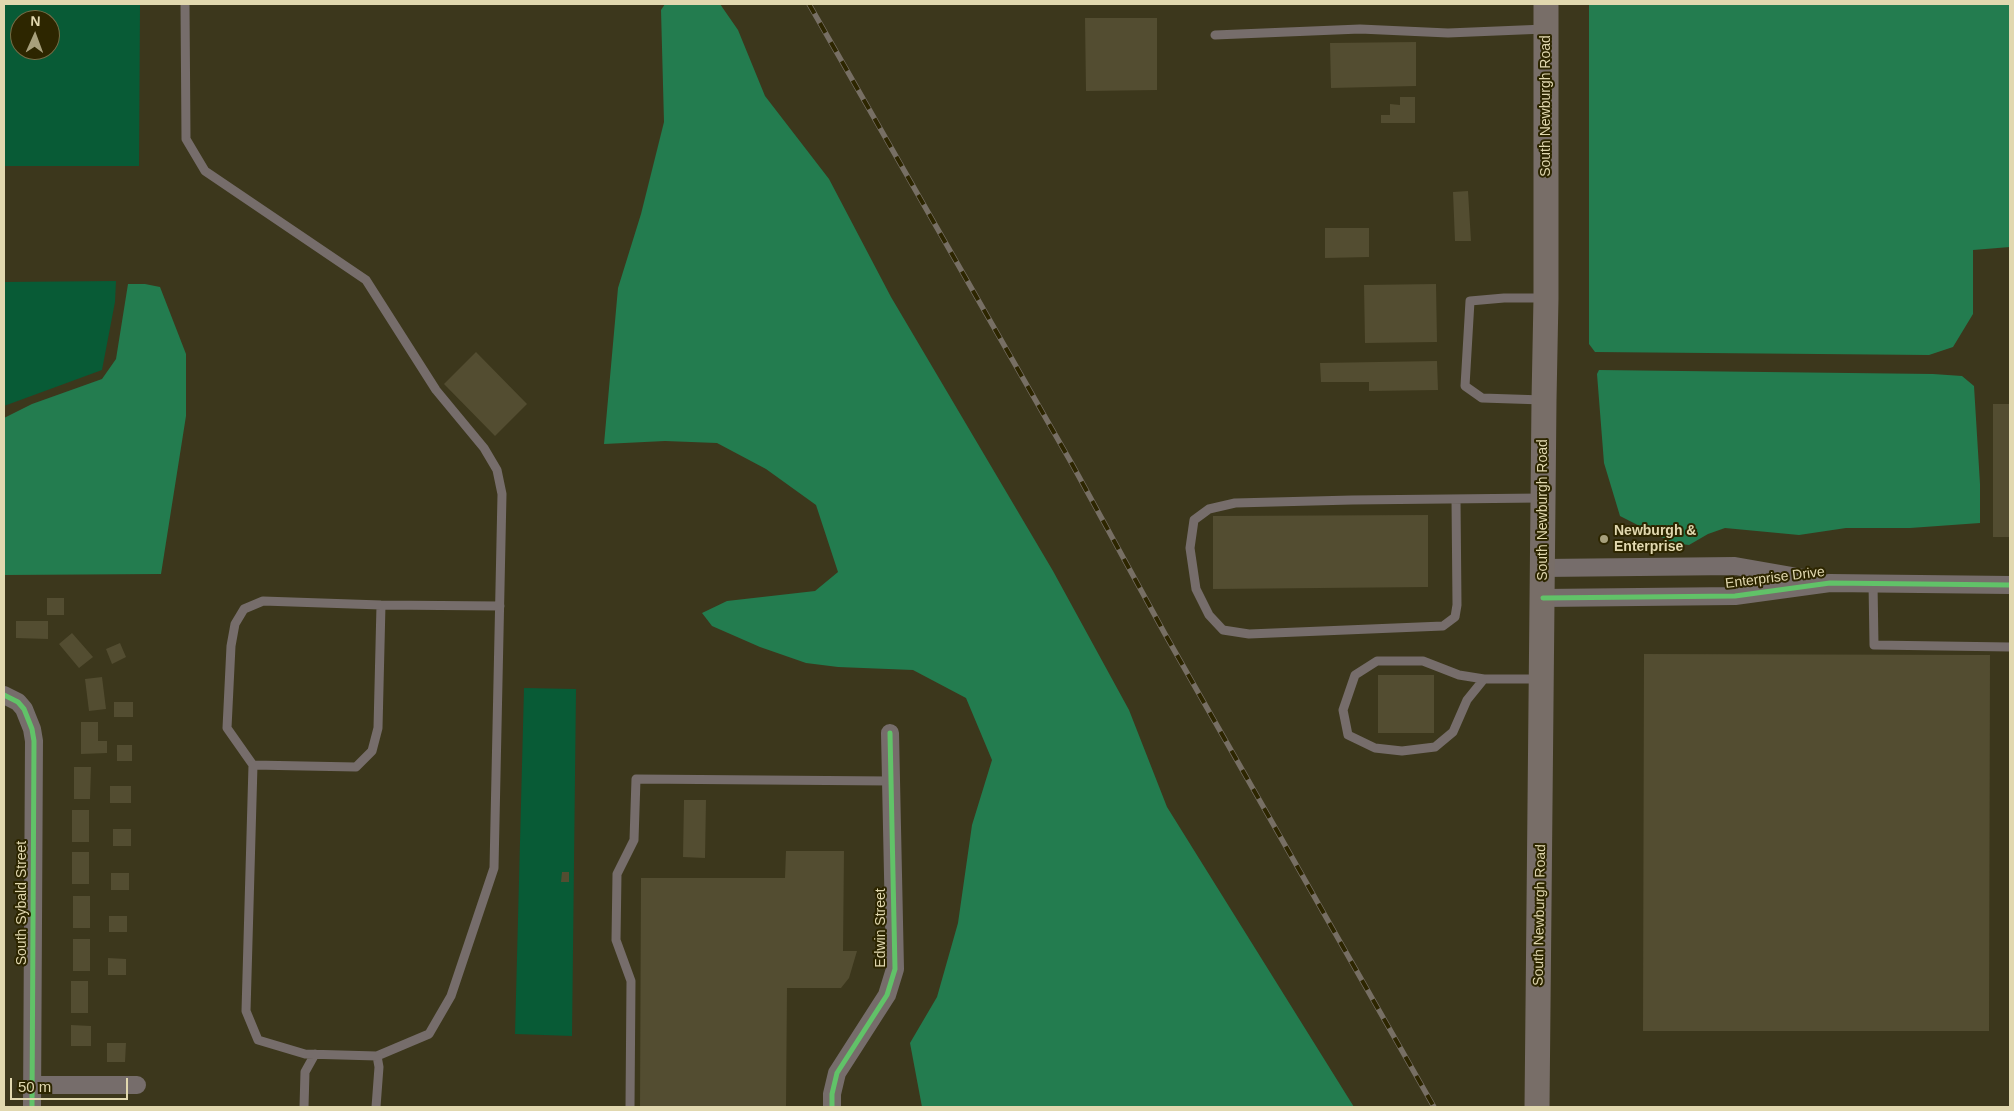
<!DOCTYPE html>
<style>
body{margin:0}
#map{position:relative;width:2014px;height:1111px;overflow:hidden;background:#3c371c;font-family:Helvetica,sans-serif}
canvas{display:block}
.frame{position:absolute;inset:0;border:5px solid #e1d8af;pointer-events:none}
.north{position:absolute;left:10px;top:10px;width:50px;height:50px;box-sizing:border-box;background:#2d2600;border:1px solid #756d46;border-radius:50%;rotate:2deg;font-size:14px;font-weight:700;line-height:20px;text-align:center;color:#e1d8af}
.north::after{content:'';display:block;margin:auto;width:18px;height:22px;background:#a7a07c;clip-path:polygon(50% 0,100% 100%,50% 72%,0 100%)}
.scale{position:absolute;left:10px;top:1078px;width:118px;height:22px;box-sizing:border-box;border:2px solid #e1d8af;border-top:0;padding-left:6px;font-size:15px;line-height:18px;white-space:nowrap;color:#e1d8af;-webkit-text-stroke:4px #2d2600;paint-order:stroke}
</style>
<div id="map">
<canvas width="2014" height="1111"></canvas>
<div class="frame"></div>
<div class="north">N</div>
<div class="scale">50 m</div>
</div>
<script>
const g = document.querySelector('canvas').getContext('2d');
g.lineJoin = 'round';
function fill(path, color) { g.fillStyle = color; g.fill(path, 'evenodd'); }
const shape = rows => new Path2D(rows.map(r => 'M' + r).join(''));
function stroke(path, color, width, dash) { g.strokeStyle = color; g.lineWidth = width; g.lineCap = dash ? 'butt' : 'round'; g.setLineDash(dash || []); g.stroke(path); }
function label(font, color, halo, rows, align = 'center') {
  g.font = font + ' Helvetica,sans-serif'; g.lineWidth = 4; g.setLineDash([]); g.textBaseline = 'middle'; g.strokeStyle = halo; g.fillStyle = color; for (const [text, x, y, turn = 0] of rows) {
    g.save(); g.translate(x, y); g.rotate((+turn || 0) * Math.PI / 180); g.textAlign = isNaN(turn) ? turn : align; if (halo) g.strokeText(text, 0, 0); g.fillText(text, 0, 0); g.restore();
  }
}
const green = shape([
 [4,4,140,4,139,166,4,166],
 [20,20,50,20,50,50,20,50],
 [116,281,115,302,102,370,4,406,4,282],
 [524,688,576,689,572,1036,515,1034]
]);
const forest = shape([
 [665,4,720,4,738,30,765,96,829,179,891,297,1053,571,1129,710,1167,807,1354,1107,922,1107,910,1043,937,997,958,923,972,825,992,760,966,698,913,670,838,667,806,663,760,647,712,626,702,613,727,601,815,591,838,572,816,505,766,469,717,443,665,441,604,444,618,288,641,214,664,122,661,10],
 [1589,4,2010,4,2010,247,1973,250,1973,314,1953,347,1929,355,1595,352,1589,344],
 [128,284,145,284,160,287,186,354,186,416,161,574,4,575,4,418,32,404,102,379,116,359],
 [1599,370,1933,374,1962,376,1974,386,1980,484,1980,523,1910,528,1846,528,1799,535,1725,528,1708,534,1689,545,1673,543,1620,516,1604,463,1597,374]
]);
const building = shape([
 [1085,18,1157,18,1157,90,1086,91],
 [1416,42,1416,86,1331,88,1330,43],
 [1400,97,1415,97,1415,123,1381,123,1381,115,1390,115,1390,104,1400,105],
 [1468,191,1471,241,1455,241,1453,192],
 [1325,228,1369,228,1369,257,1325,258],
 [1436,284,1437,342,1365,343,1364,285],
 [476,352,527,404,495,436,444,384],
 [1437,361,1438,390,1369,391,1369,382,1321,382,1320,363],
 [1993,404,2010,404,2010,537,1993,537],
 [1428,515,1428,587,1213,589,1213,516],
 [47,598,64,598,64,615,47,615],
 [16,621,48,621,48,639,16,638],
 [72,633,93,657,79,668,59,644],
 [120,643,126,657,112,664,106,649],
 [1644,654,1990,655,1989,1031,1643,1031],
 [1378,675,1434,675,1434,733,1378,733],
 [102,677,106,709,89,711,85,679],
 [114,702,133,702,133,717,114,717],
 [81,722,98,722,98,741,107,741,107,753,81,754],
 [117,745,132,745,132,761,117,761],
 [74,767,91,767,90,799,74,799],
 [110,786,131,786,131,803,110,803],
 [684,800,706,800,705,858,683,857],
 [72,810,89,810,89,842,72,842],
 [113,829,131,829,131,846,113,846],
 [786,851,844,851,843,951,857,951,849,978,841,988,787,988,786,1107,640,1107,641,878,785,878],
 [72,852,89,852,89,884,72,884],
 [562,872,569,872,569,882,561,882],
 [111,873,129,873,129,890,111,890],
 [73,896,90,896,90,928,73,928],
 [109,916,127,916,127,932,109,932],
 [73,939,90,939,90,971,73,971],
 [108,958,126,959,126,975,108,975],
 [71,981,88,981,88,1013,71,1013],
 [71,1025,91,1026,91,1046,71,1046],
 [107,1043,126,1043,125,1062,107,1062]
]);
const service = shape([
 [185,4,186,139,205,171,366,280,436,390,484,448,497,470,502,494,494,868,451,996,429,1034,377,1056,305,1054,258,1040,246,1011,253,765],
 [1215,35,1360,29,1448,33,1545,29],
 [1543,400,1482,398,1465,386,1470,301,1504,298,1544,298],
 [1456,499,1457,605,1455,617,1443,626,1249,634,1223,630,1209,615,1196,589,1190,548,1194,520,1209,509,1235,503,1352,500,1541,498],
 [1873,583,1874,645,2010,647],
 [381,605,378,728,372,751,356,767,253,765,227,728,231,646,235,624,244,609,263,601,381,605,500,606],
 [1484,679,1467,700,1453,732,1435,747,1402,751,1375,748,1348,735,1343,710,1355,675,1377,661,1423,661,1459,675,1484,679,1540,679],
 [304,1107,305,1072,315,1054],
 [376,1107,379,1067,377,1056],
 [630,1107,631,981,616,940,617,874,634,840,636,779,890,781]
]);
const minor = shape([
 [1543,568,1735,566,1815,580],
 [1543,598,1735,596,1830,583,2010,585],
 [4,695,18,702,24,709,32,729,34,741,32,1107],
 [32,1085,137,1085],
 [832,1107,832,1094,837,1073,887,995,895,969,890,733]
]);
const secondary = shape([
 [1537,1107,1544,400,1546,298,1546,4]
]);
const rail = shape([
 [809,4,1072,464,1165,634,1434,1107]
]);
const cycleway = shape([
 [1543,598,1735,596,1830,583,2010,585],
 [4,695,18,702,24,709,32,729,34,741,32,1107],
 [832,1107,832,1094,837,1073,887,995,895,969,890,733]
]);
const markers = [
 [1604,539,5,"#a7a07c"]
];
const streetNames = [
 ["South Newburgh Road",1546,106,-90],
 ["South Newburgh Road",1543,510,-90],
 ["Enterprise Drive",1775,578,-7],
 ["South Sybald Street",22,903,-90],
 ["South Newburgh Road",1540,915,-89],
 ["Edwin Street",881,928,-90]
];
const poiNames = [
 ["Newburgh &",1614,531],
 ["Enterprise",1614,547]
];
fill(green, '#085b36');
fill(forest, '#237c4f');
fill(building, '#534d31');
stroke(service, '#766d6b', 9);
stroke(minor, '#766d6b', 18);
stroke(secondary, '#786e68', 25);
stroke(rail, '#776f64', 5.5);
stroke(rail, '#2d2600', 4, [11]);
stroke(cycleway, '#61c268', 5);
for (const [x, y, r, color] of markers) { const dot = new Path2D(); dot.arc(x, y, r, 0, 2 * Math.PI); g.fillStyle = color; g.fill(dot); stroke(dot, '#2d2600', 2); }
label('14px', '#e1d8af', '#2d2600', streetNames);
label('bold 14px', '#e1d8af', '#2d2600', poiNames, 'left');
</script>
